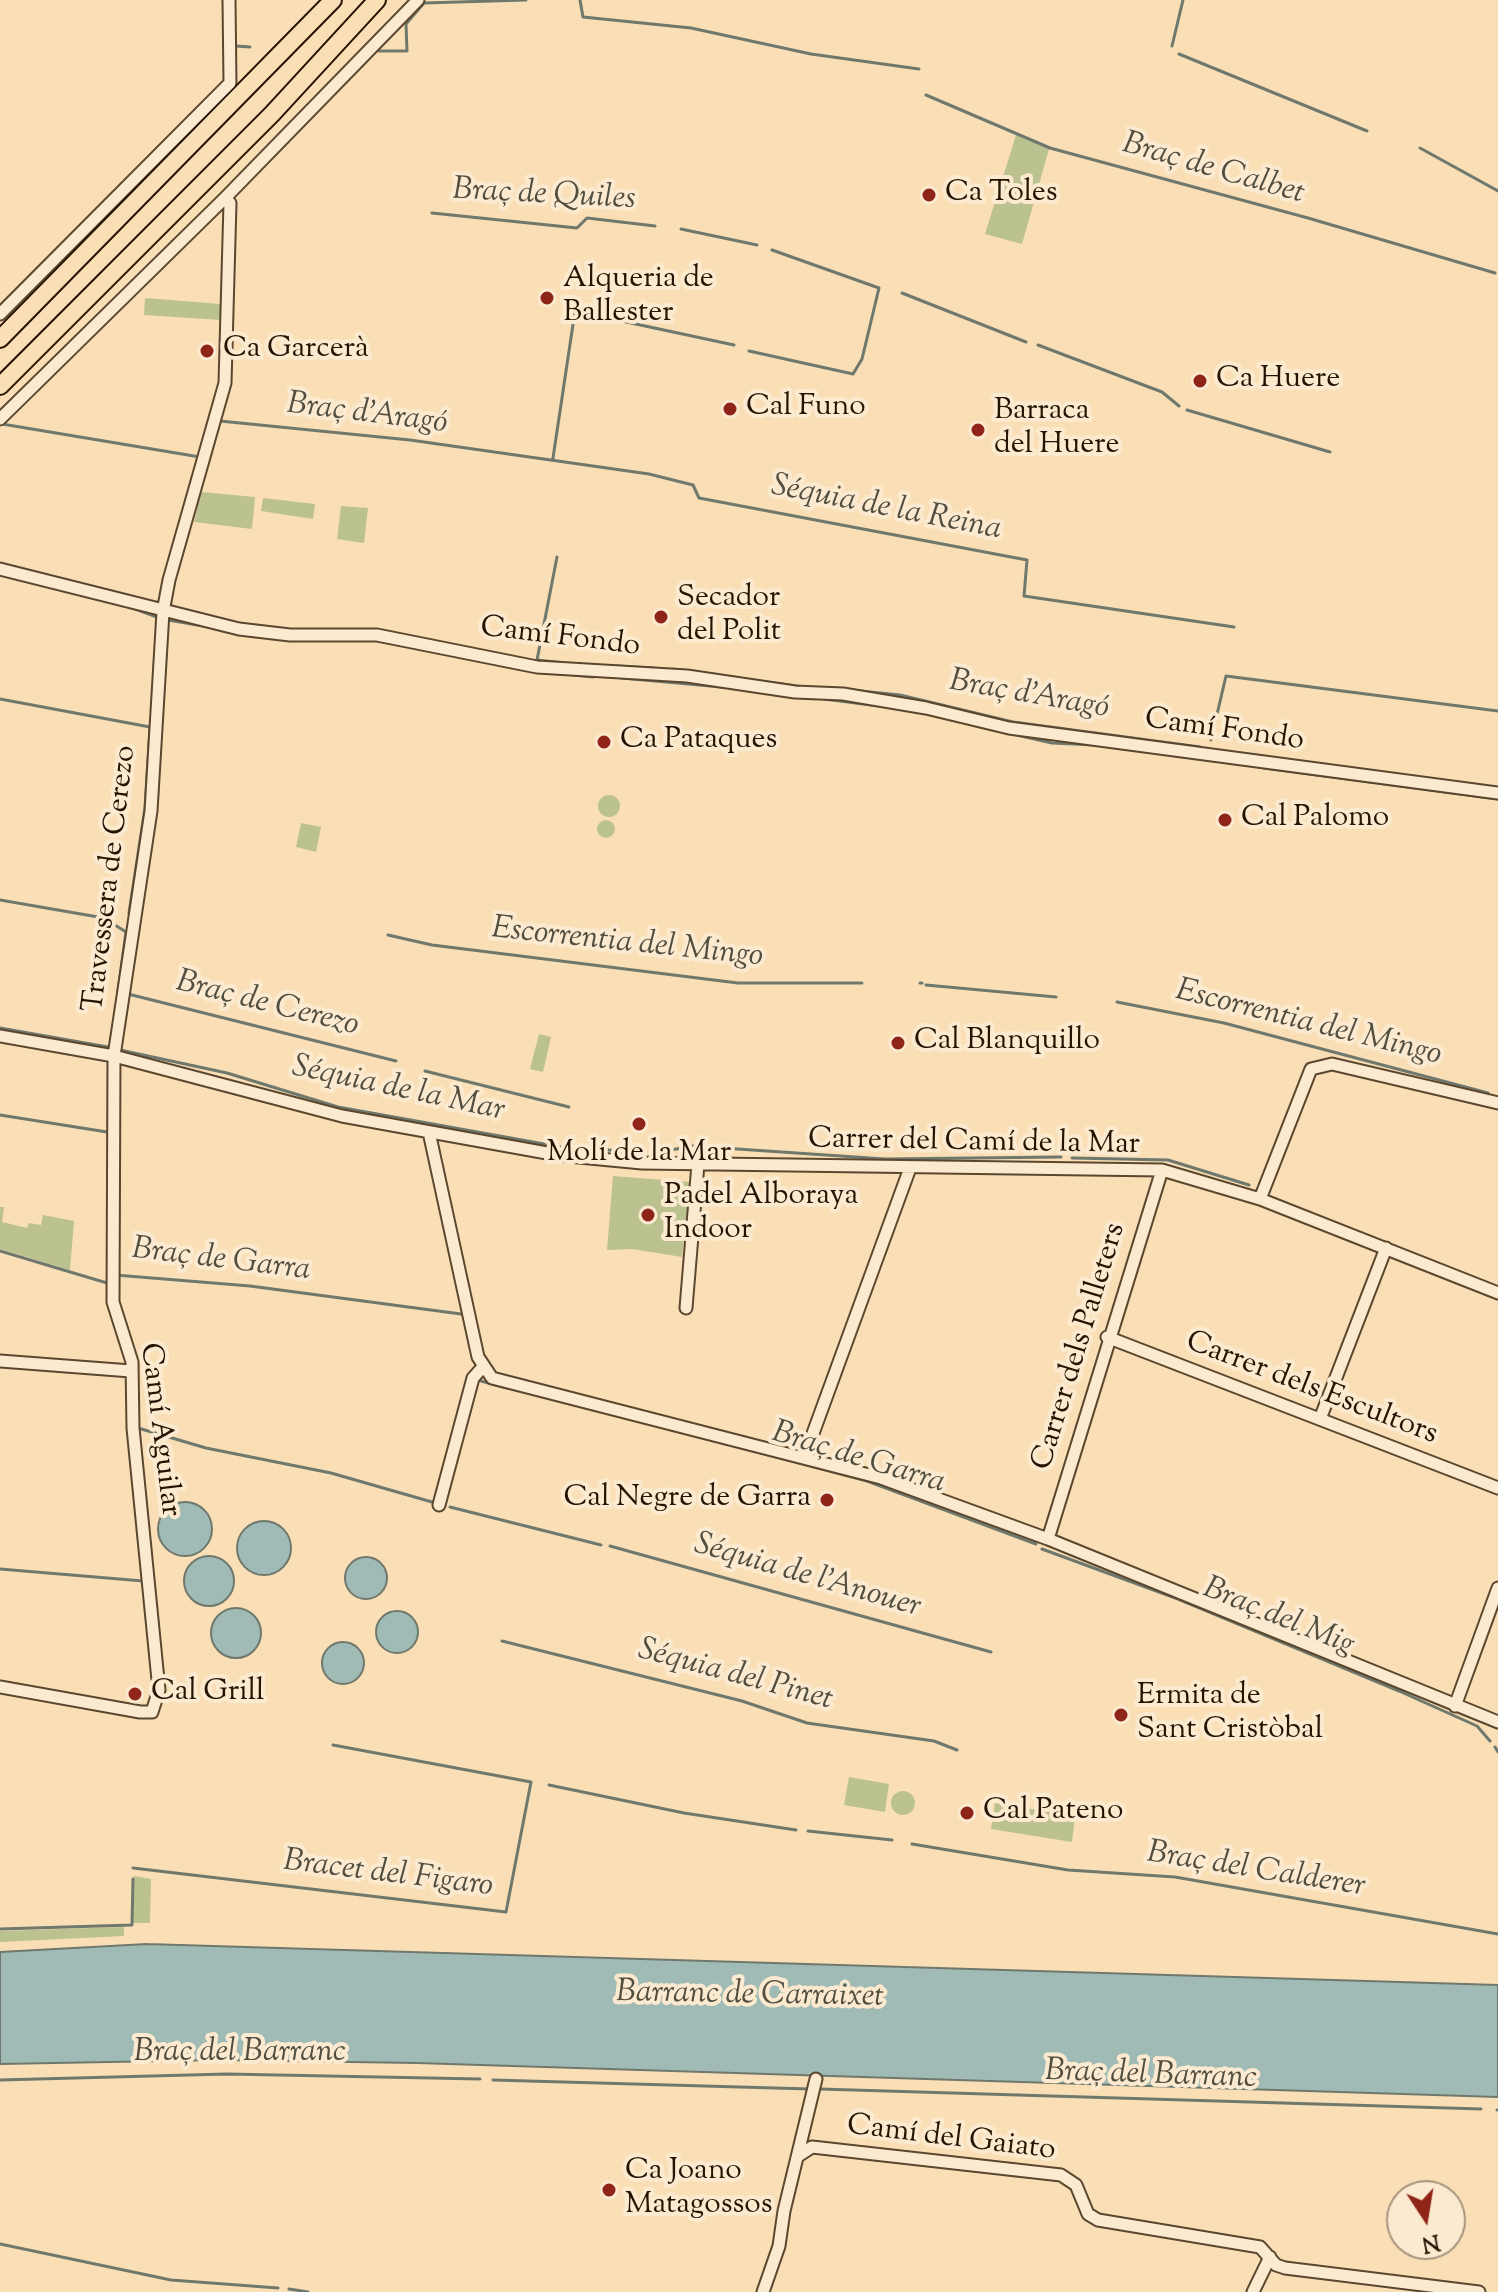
<!DOCTYPE html>
<meta charset="utf-8">
<style>
body{margin:0}
#map{position:relative;width:1498px;height:2292px;overflow:hidden;background:#fadfb6;font-family:"Sorts Mill Goudy",serif}
canvas{display:block}
.north{position:absolute;left:1386px;top:2180px;width:80px;height:80px;box-sizing:border-box;background:#fcead0;border:2px solid #a6947d;border-radius:50%;rotate:168deg;font-size:22px;font-weight:700;line-height:32px;text-align:center;color:#261301}
.north::after{content:'';display:block;margin:auto;width:28px;height:36px;background:#8f2418;clip-path:polygon(50% 0,100% 100%,50% 72%,0 100%)}
</style>
<div id="map">
<canvas width="1498" height="2292"></canvas>
<div class="north">N</div>
</div>
<script>
const g = document.querySelector('canvas').getContext('2d');
g.lineJoin = 'round';
function fill(path, color) { g.fillStyle = color; g.fill(path, 'evenodd'); }
const shape = rows => new Path2D(rows.map(r => 'M' + r).join(''));
function stroke(path, color, width, dash) { g.strokeStyle = color; g.lineWidth = width; g.lineCap = dash ? 'butt' : 'round'; g.setLineDash(dash || []); g.stroke(path); }
function label(font, color, halo, rows, align = 'center') {
  g.font = font + ' "Sorts Mill Goudy",serif'; g.lineWidth = 8; g.setLineDash([]); g.textBaseline = 'middle'; g.strokeStyle = halo; g.fillStyle = color; for (const [text, x, y, turn = 0] of rows) {
    g.save(); g.translate(x, y); g.rotate((+turn || 0) * Math.PI / 180); g.textAlign = isNaN(turn) ? turn : align; if (halo) g.strokeText(text, 0, 0); g.fillText(text, 0, 0); g.restore();
  }
}
const green = shape([
 [1016,135,1049,149,1022,244,985,234],
 [145,298,221,304,221,320,144,315],
 [201,492,255,497,252,529,194,522],
 [263,498,315,504,313,519,261,511],
 [341,506,368,508,364,543,337,539],
 '598 806a11 11 0 1 1 22 0a11 11 0 1 1-22 0Z',
 '597 829a9 9 0 1 1 18 0a9 9 0 1 1-18 0Z',
 [301,823,321,827,316,852,296,847],
 [539,1034,551,1037,543,1072,530,1069],
 [613,1176,690,1182,682,1257,632,1249,607,1250],
 [0,1207,4,1207,2,1222,27,1228,29,1223,41,1225,43,1215,74,1221,70,1270,0,1249],
 [849,1777,889,1784,885,1812,844,1805],
 '891 1803a12 12 0 1 1 24 0a12 12 0 1 1-24 0Z',
 [995,1803,1075,1816,1072,1842,991,1829],
 [134,1876,151,1879,150,1923,133,1923],
 [124,1927,124,1936,0,1942,0,1931]
]);
const water = shape([
 '158 1529a27 27 0 1 1 54 0a27 27 0 1 1-54 0Z',
 '237 1548a27 27 0 1 1 54 0a27 27 0 1 1-54 0Z',
 '184 1581a25 25 0 1 1 50 0a25 25 0 1 1-50 0Z',
 '345 1578a21 21 0 1 1 42 0a21 21 0 1 1-42 0Z',
 '211 1633a25 25 0 1 1 50 0a25 25 0 1 1-50 0Z',
 '376 1632a21 21 0 1 1 42 0a21 21 0 1 1-42 0Z',
 '322 1663a21 21 0 1 1 42 0a21 21 0 1 1-42 0Z',
 [147,1944,1498,1985,1498,2097,417,2063,218,2060,0,2064,0,1952,147,1944]
]);
const stream = shape([
 [580,0,583,17,691,28,811,54,919,69],
 [236,46,250,47],
 [1172,46,1183,0],
 [379,51,407,51,406,24,424,3,526,0],
 [1179,54,1367,131],
 [926,95,1050,148,1308,218,1495,273],
 [1420,148,1498,191],
 [432,213,577,228,587,218,655,226],
 [681,229,757,245],
 [902,293,1026,342],
 [1038,345,1162,392,1179,406],
 [749,351,853,374,862,359,879,288,772,250],
 [1187,410,1330,452],
 [2,424,200,457],
 [208,458,220,421,410,440,649,474,693,485,699,498,1027,560,1024,596,1234,627],
 [553,458,575,311,734,345],
 [557,557,537,660,565,663],
 [127,606,157,617],
 [168,620,273,638],
 [305,640,357,640],
 [373,640,389,643],
 [617,666,653,668],
 [672,669,804,687],
 [565,674,593,677],
 [622,678,721,687],
 [851,690,900,695,1013,722,1200,747],
 [770,694,780,695],
 [0,699,150,727,145,808,129,913],
 [824,699,879,706],
 [977,726,1052,743,1096,745],
 [1211,740,1226,676,1498,711],
 [1234,763,1254,766],
 [1264,768,1498,799],
 [0,900,104,918,126,932,118,991],
 [388,935,432,945,738,983,862,983],
 [920,983,922,983],
 [926,985,1056,997],
 [128,994,396,1061],
 [1117,1002,1224,1023,1488,1093],
 [0,1028,108,1047],
 [120,1050,227,1073,338,1107,561,1147,623,1151],
 [425,1071,569,1107],
 [0,1115,107,1132],
 [660,1152,693,1146,885,1159,1061,1157],
 [1072,1158,1168,1160,1249,1185],
 [0,1251,107,1283],
 [115,1275,250,1286,461,1314],
 [481,1381,507,1388],
 [138,1428,206,1448,331,1473,432,1502],
 [758,1452,867,1481,1036,1544],
 [450,1507,601,1545],
 [610,1546,991,1652],
 [1042,1549,1178,1599,1399,1691,1477,1726,1490,1741],
 [0,1569,143,1581],
 [502,1641,742,1701,807,1723,934,1741,957,1750],
 [1495,1747,1498,1752],
 [549,1785,684,1813,796,1830],
 [808,1831,892,1840],
 [912,1844,1068,1870,1175,1877,1498,1934],
 [133,1868,506,1912,531,1782,333,1745],
 [0,1929,132,1925,133,1879],
 [0,2080,227,2074,480,2079],
 [493,2080,810,2089],
 [820,2089,1481,2109],
 [1497,2110,1498,2110],
 [0,2244,171,2280,278,2288],
 [289,2289,308,2292]
]);
const minor = shape([
 [0,314,230,83,229,0],
 [0,419,225,198,418,0],
 [0,569,239,629,290,635,377,635,537,667,687,676,795,692,843,694,926,708,1009,728,1498,793],
 [0,1036,114,1056,342,1116,558,1155,642,1163,1162,1170,1260,1199,1498,1293],
 [429,1132,478,1357,492,1378,881,1478,1048,1539,1498,1722],
 [1260,1199,1311,1069,1332,1064,1498,1103],
 [686,1308,698,1164],
 [1107,1337,1498,1488],
 [0,1361,131,1371],
 [1320,1419,1386,1248],
 [804,1458,910,1168],
 [439,1505,473,1378,482,1368],
 [1048,1539,1162,1170],
 [0,1687,140,1712,152,1712,159,1690,133,1428,132,1362,113,1302,114,1056,151,811,163,612,169,580,225,383,230,203,225,198],
 [1455,1706,1498,1588],
 [798,2156,812,2147,1061,2175,1076,2185,1088,2214,1098,2220,1260,2247,1276,2265,1285,2268,1479,2292],
 [763,2292,779,2246,784,2211,816,2079],
 [1253,2292,1270,2257]
]);
const highway = shape([
 [0,339,333,0],
 [0,386,272,114,377,0]
]);
const markers = [
 [929,195,8,"#8f2418"],
 [547,298,8,"#8f2418"],
 [207,351,8,"#8f2418"],
 [1200,381,8,"#8f2418"],
 [730,409,8,"#8f2418"],
 [978,430,8,"#8f2418"],
 [661,617,8,"#8f2418"],
 [604,742,8,"#8f2418"],
 [1225,820,8,"#8f2418"],
 [898,1043,8,"#8f2418"],
 [639,1124,8,"#8f2418"],
 [648,1215,8,"#8f2418"],
 [827,1500,8,"#8f2418"],
 [135,1694,8,"#8f2418"],
 [1121,1715,8,"#8f2418"],
 [967,1813,8,"#8f2418"],
 [609,2190,8,"#8f2418"]
];
const poiNames = [
 ["Ca Toles",945,195],
 ["Alqueria de",563,281],
 ["Ballester",563,315],
 ["Ca Garcerà",223,351],
 ["Ca Huere",1216,381],
 ["Cal Funo",746,409],
 ["Barraca",994,413],
 ["del Huere",994,447],
 ["Secador",677,600],
 ["del Polit",677,634],
 ["Ca Pataques",620,742],
 ["Cal Palomo",1241,820],
 ["Cal Blanquillo",914,1043],
 ["Molí de la Mar",639,1155,"center"],
 ["Padel Alboraya",664,1198],
 ["Indoor",664,1232],
 ["Cal Negre de Garra",811,1500,"right"],
 ["Cal Grill",151,1694],
 ["Ermita de",1137,1698],
 ["Sant Cristòbal",1137,1732],
 ["Cal Pateno",983,1813],
 ["Ca Joano",625,2173],
 ["Matagossos",625,2207]
];
const streetNames = [
 ["Camí Fondo",560,639,7],
 ["Camí Fondo",1224,732,8],
 ["Travessera de Cerezo",112,879,-83],
 ["Carrer del Camí de la Mar",974,1144,1],
 ["Carrer dels Palleters",1081,1347,-73],
 ["Carrer dels Escultors",1311,1390,21],
 ["Camí Aguilar",158,1430,83],
 ["Camí del Gaiato",951,2140,7]
];
const waterNames = [
 ["Braç de Calbet",1213,171,16],
 ["Braç de Quiles",544,197,3],
 ["Braç d'Aragó",367,416,7],
 ["Séquia de la Reina",886,510,11],
 ["Braç d'Aragó",1029,697,10],
 ["Escorrentia del Mingo",627,945,6],
 ["Braç de Cerezo",267,1006,14],
 ["Escorrentia del Mingo",1308,1025,14],
 ["Séquia de la Mar",398,1091,12],
 ["Braç de Garra",221,1262,7],
 ["Braç de Garra",858,1460,17],
 ["Séquia de l'Anouer",807,1578,16],
 ["Braç del Mig",1278,1619,22],
 ["Séquia del Pinet",735,1677,15],
 ["Braç del Calderer",1256,1872,9],
 ["Bracet del Figaro",388,1876,7],
 ["Barranc de Carraixet",750,1997,1],
 ["Braç del Barranc",240,2055],
 ["Braç del Barranc",1151,2077,2]
];
fill(green, '#bbc290');
fill(water, '#a0bbb5');
stroke(water, '#6f786d', 2);
stroke(stream, '#6f786d', 3);
stroke(minor, '#5b462e', 15);
stroke(highway, '#261301', 20);
stroke(minor, '#fcead0', 11);
stroke(highway, '#fadfb6', 16);
for (const [x, y, r, color] of markers) { const dot = new Path2D(); dot.arc(x, y, r, 0, 2 * Math.PI); g.fillStyle = color; g.fill(dot); stroke(dot, '#fcead0', 3); }
label('30px', '#261301', '#fcead0', poiNames, 'left');
label('30px', '#261301', '#fcead0', streetNames);
label('italic 32px', '#514e40', '#fcead0', waterNames);
</script>
